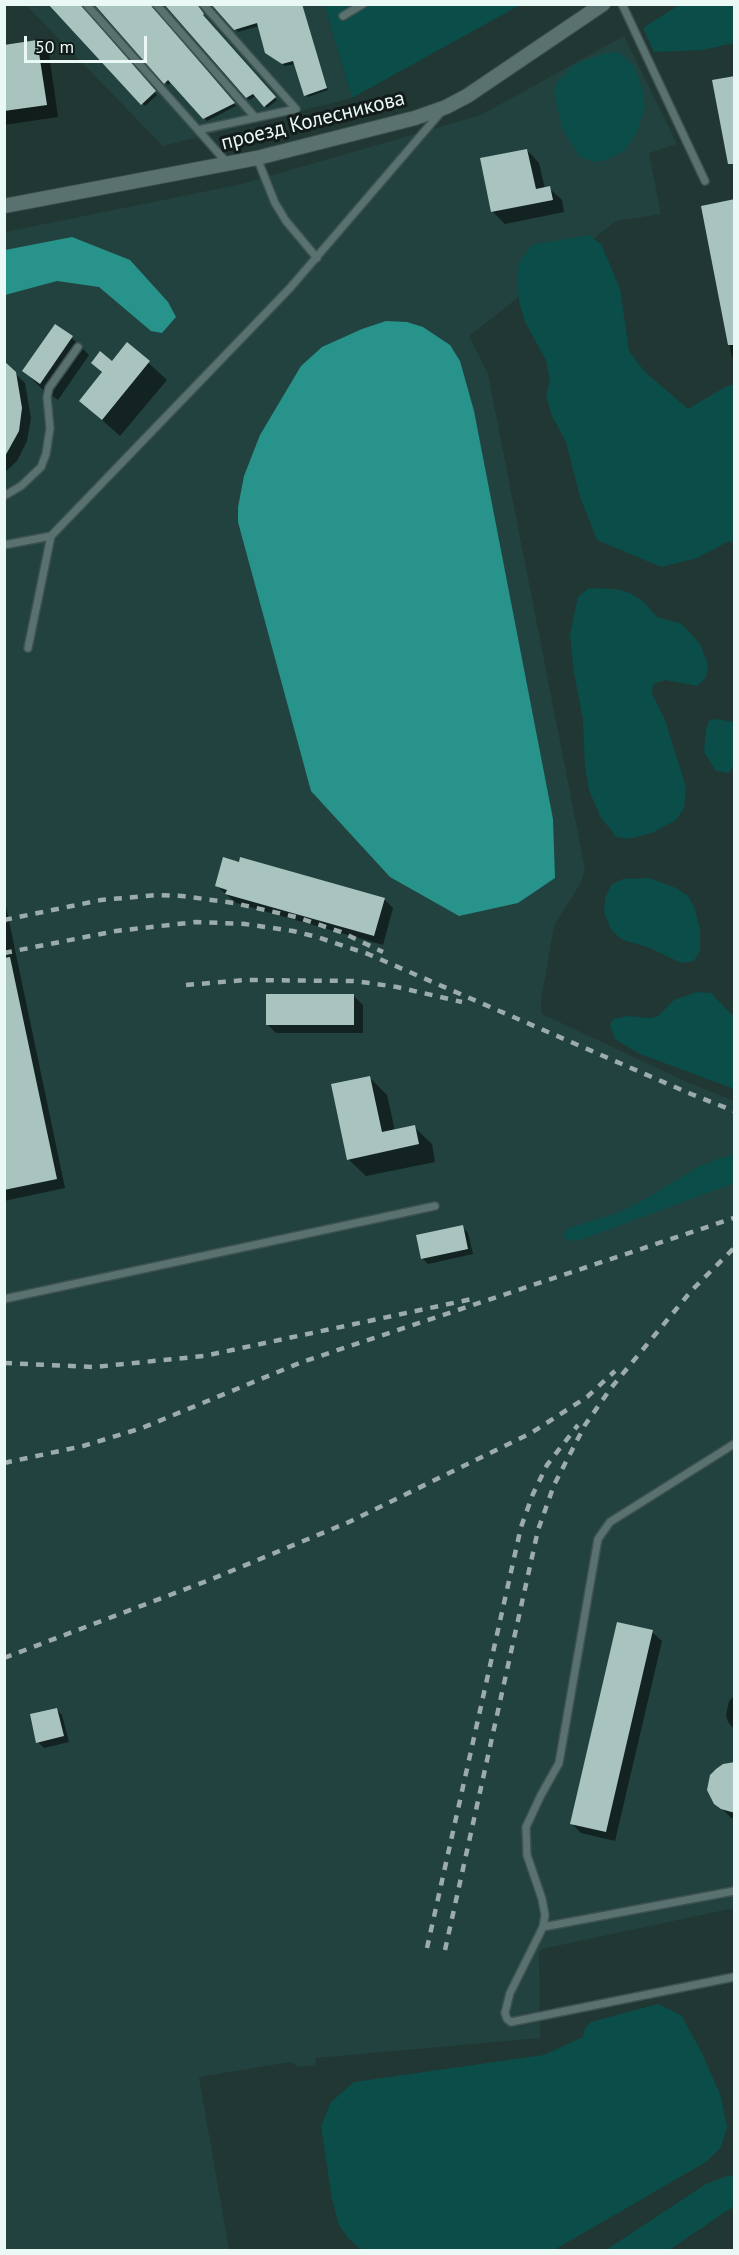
<!DOCTYPE html>
<meta charset="utf-8">
<style>
body{margin:0}
#map{position:relative;width:739px;height:2255px;overflow:hidden;background:#213734;font-family:"PT Sans",sans-serif}
canvas{display:block}
.frame{position:absolute;inset:0;border:6px solid #eaf8f6;pointer-events:none}
.scale{position:absolute;left:24px;top:36px;width:123px;height:27px;box-sizing:border-box;border:3px solid #eaf8f6;border-top:0;padding-left:8px;font-size:18px;line-height:21px;white-space:nowrap;color:#eaf8f6;-webkit-text-stroke:4px #121c1b;paint-order:stroke}
</style>
<div id="map">
<canvas width="739" height="2255"></canvas>
<div class="frame"></div>
<div class="scale">50 m</div>
</div>
<script>
const g = document.querySelector('canvas').getContext('2d');
g.lineJoin = 'round';
function fill(path, color) { g.fillStyle = color; g.fill(path, 'evenodd'); }
const shape = rows => new Path2D(rows.map(r => 'M' + r).join(''));
function stroke(path, color, width, dash) { g.strokeStyle = color; g.lineWidth = width; g.lineCap = dash ? 'butt' : 'round'; g.setLineDash(dash || []); g.stroke(path); }
function label(font, color, halo, rows, align = 'center') {
  g.font = font + ' "PT Sans",sans-serif'; g.lineWidth = 6; g.setLineDash([]); g.textBaseline = 'middle'; g.strokeStyle = halo; g.fillStyle = color; for (const [text, x, y, turn = 0] of rows) {
    g.save(); g.translate(x, y); g.rotate((+turn || 0) * Math.PI / 180); g.textAlign = isNaN(turn) ? turn : align; if (halo) g.strokeText(text, 0, 0); g.fillText(text, 0, 0); g.restore();
  }
}
const built = shape([
 [26,5,324,5,352,98,163,146],
 [624,36,677,144,649,153,661,214,616,221,469,336,488,374,585,869,581,882,554,926,541,1001,542,1014,689,1083,734,1101,734,1908,542,1949,539,1952,540,2038,316,2058,315,2065,299,2067,291,2062,199,2077,229,2250,5,2250,5,232,242,184,481,115]
]);
const green = shape([
 [324,4,520,5,352,98],
 [679,5,734,5,734,43,702,50,654,52,643,28],
 [619,52,634,66,642,87,645,107,636,134,625,150,607,160,593,162,579,156,562,128,554,93,558,81,575,64,605,53],
 [589,235,601,244,620,289,629,351,645,372,688,409,725,387,734,384,734,543,729,541,697,558,661,567,597,540,580,497,566,442,552,416,546,395,550,381,546,360,525,322,519,301,517,279,519,262,532,245],
 [589,588,616,589,630,593,643,601,657,617,682,624,700,644,708,665,706,677,698,686,665,680,653,684,652,694,665,720,686,787,684,808,676,820,652,833,628,839,616,837,600,816,589,790,585,766,583,720,574,673,570,634,578,597],
 [716,719,734,722,734,765,729,773,716,771,704,752,706,729,709,721],
 [649,878,676,888,688,896,695,909,700,930,700,951,694,961,681,963,650,948,623,940,612,931,604,913,605,898,611,885,623,879],
 [696,992,711,993,734,1017,734,1089,640,1054,615,1039,610,1025,613,1019,627,1016,651,1018,658,1016,674,1000],
 [734,1155,734,1183,583,1239,571,1241,564,1238,563,1233,569,1228,620,1212,647,1198,698,1167,720,1158],
 [658,2004,681,2015,702,2053,721,2097,727,2127,721,2147,706,2162,554,2250,362,2250,348,2238,339,2225,332,2199,321,2126,331,2102,354,2082,544,2055,583,2037,585,2028,591,2022],
 [730,2175,734,2177,734,2206,669,2250,606,2250,706,2184]
]);
const water = shape([
 [72,237,130,260,168,302,176,317,162,333,151,331,99,287,57,281,5,295,5,250],
 [386,321,407,322,423,327,450,345,460,361,474,411,553,819,555,878,518,903,459,916,390,877,311,791,238,522,238,507,244,476,260,435,301,366,322,347,362,329]
]);
const shadow = shape([
 [50,4,83,4,84,12,157,95,145,106],
 [96,4,154,4,154,12,236,106,207,121,172,81,168,85],
 [166,4,192,4,277,100,267,108,256,96,249,100],
 [301,4,328,90,308,97,295,64,285,66,270,55,259,26,238,32,235,29],
 [36,42,49,54,58,117,4,125,4,47],
 [527,150,539,163,545,189,549,188,562,200,564,212,505,224,493,212],
 [734,201,734,360,732,357,703,207],
 [72,338,89,355,58,400,41,388,24,371],
 [128,344,167,380,120,436,81,401,103,374,93,363,112,363],
 [4,363,25,383,31,418,27,441,17,461,4,473],
 [217,886,384,899,393,908,383,945,236,903],
 [4,897,65,1188,4,1201],
 [354,996,363,1005,363,1033,276,1033,267,1024],
 [370,1078,387,1095,395,1131,414,1127,432,1144,435,1162,366,1176,348,1159],
 [462,1227,468,1233,473,1254,428,1264,422,1258],
 [652,1632,662,1641,615,1841,581,1833,571,1823],
 [734,1696,734,1729,728,1722,726,1715,729,1701],
 [56,1709,62,1715,69,1742,44,1748,38,1742],
 [734,1765,734,1818,731,1818,711,1797]
]);
const building = shape([
 [48,4,80,4,156,91,141,105],
 [94,4,150,4,235,103,203,119,168,80,164,84],
 [164,4,197,4,204,14,203,15,276,97,264,107,253,94,246,98],
 [211,4,302,4,327,88,304,96,293,61,282,64,265,53,257,23,234,30],
 [37,40,47,105,4,111,4,45],
 [735,76,735,164,728,164,712,80],
 [527,149,536,189,550,186,553,200,491,212,480,158],
 [735,199,735,345,728,345,701,206],
 [55,324,73,336,40,384,22,371],
 [127,342,150,361,102,420,79,401,102,372,91,363,100,351,112,361],
 [4,361,16,372,22,408,19,431,4,458],
 [223,857,239,862,240,857,385,898,374,936,225,894,227,890,215,886],
 [10,957,57,1179,4,1190,4,958],
 [266,994,354,994,354,1025,266,1025],
 [370,1076,382,1132,415,1125,419,1144,347,1160,331,1084],
 [463,1225,468,1249,421,1259,416,1235],
 [617,1622,653,1630,606,1832,570,1824],
 [57,1708,64,1736,36,1743,30,1714],
 [735,1762,735,1813,721,1809,714,1804,707,1790,710,1775,716,1769,723,1764]
]);
const service = shape([
 [86,4,198,130],
 [156,4,254,116],
 [203,4,296,109],
 [622,4,705,181],
 [343,16,363,4],
 [257,158,275,203,286,221,317,258],
 [228,164,198,130,296,109],
 [4,496,21,486,41,467,46,454,50,428,47,397,49,388,78,347],
 [4,545,51,536],
 [28,648,51,536,290,288,441,112],
 [4,1299,435,1206],
 [734,1444,610,1522,598,1539,559,1763,541,1795,526,1827,527,1855,542,1899,545,1915,543,1927,510,1993,505,2013,507,2019,511,2022,734,1977],
 [543,1927,734,1891]
]);
const minor = shape([
 [4,206,257,158,415,118,446,107,467,96,603,4]
]);
const rail = shape([
 [4,920,101,900,157,895,182,896,234,903,296,917,341,932,383,952],
 [4,953,116,931,196,922,245,924,293,931,317,937,368,954,691,1094,734,1111],
 [186,985,245,980,355,981,397,987,462,1002],
 [4,1363,94,1367,204,1356,472,1299],
 [4,1463,83,1446,142,1428,302,1362,734,1218],
 [4,1658,212,1579,349,1522,531,1433,587,1397,615,1371],
 [427,1948,521,1527,533,1494,547,1465,578,1425],
 [445,1950,538,1530,554,1485,585,1425,611,1388,692,1290,734,1248]
]);
const streetNames = [
 ["проезд Колесникова",313,121,-14]
];
fill(built, '#22423f');
fill(green, '#0b4d48');
fill(water, '#27938a');
fill(shadow, '#0007');
fill(building, '#a9c3bf');
stroke(service, '#3e5250', 10);
stroke(minor, '#3e5250', 16);
stroke(service, '#5a726f', 7);
stroke(minor, '#5a726f', 14);
stroke(rail, '#9bacaa', 4.5, [8, 8]);
label('21px', '#eaf8f6', '#121c1b', streetNames);
</script>
